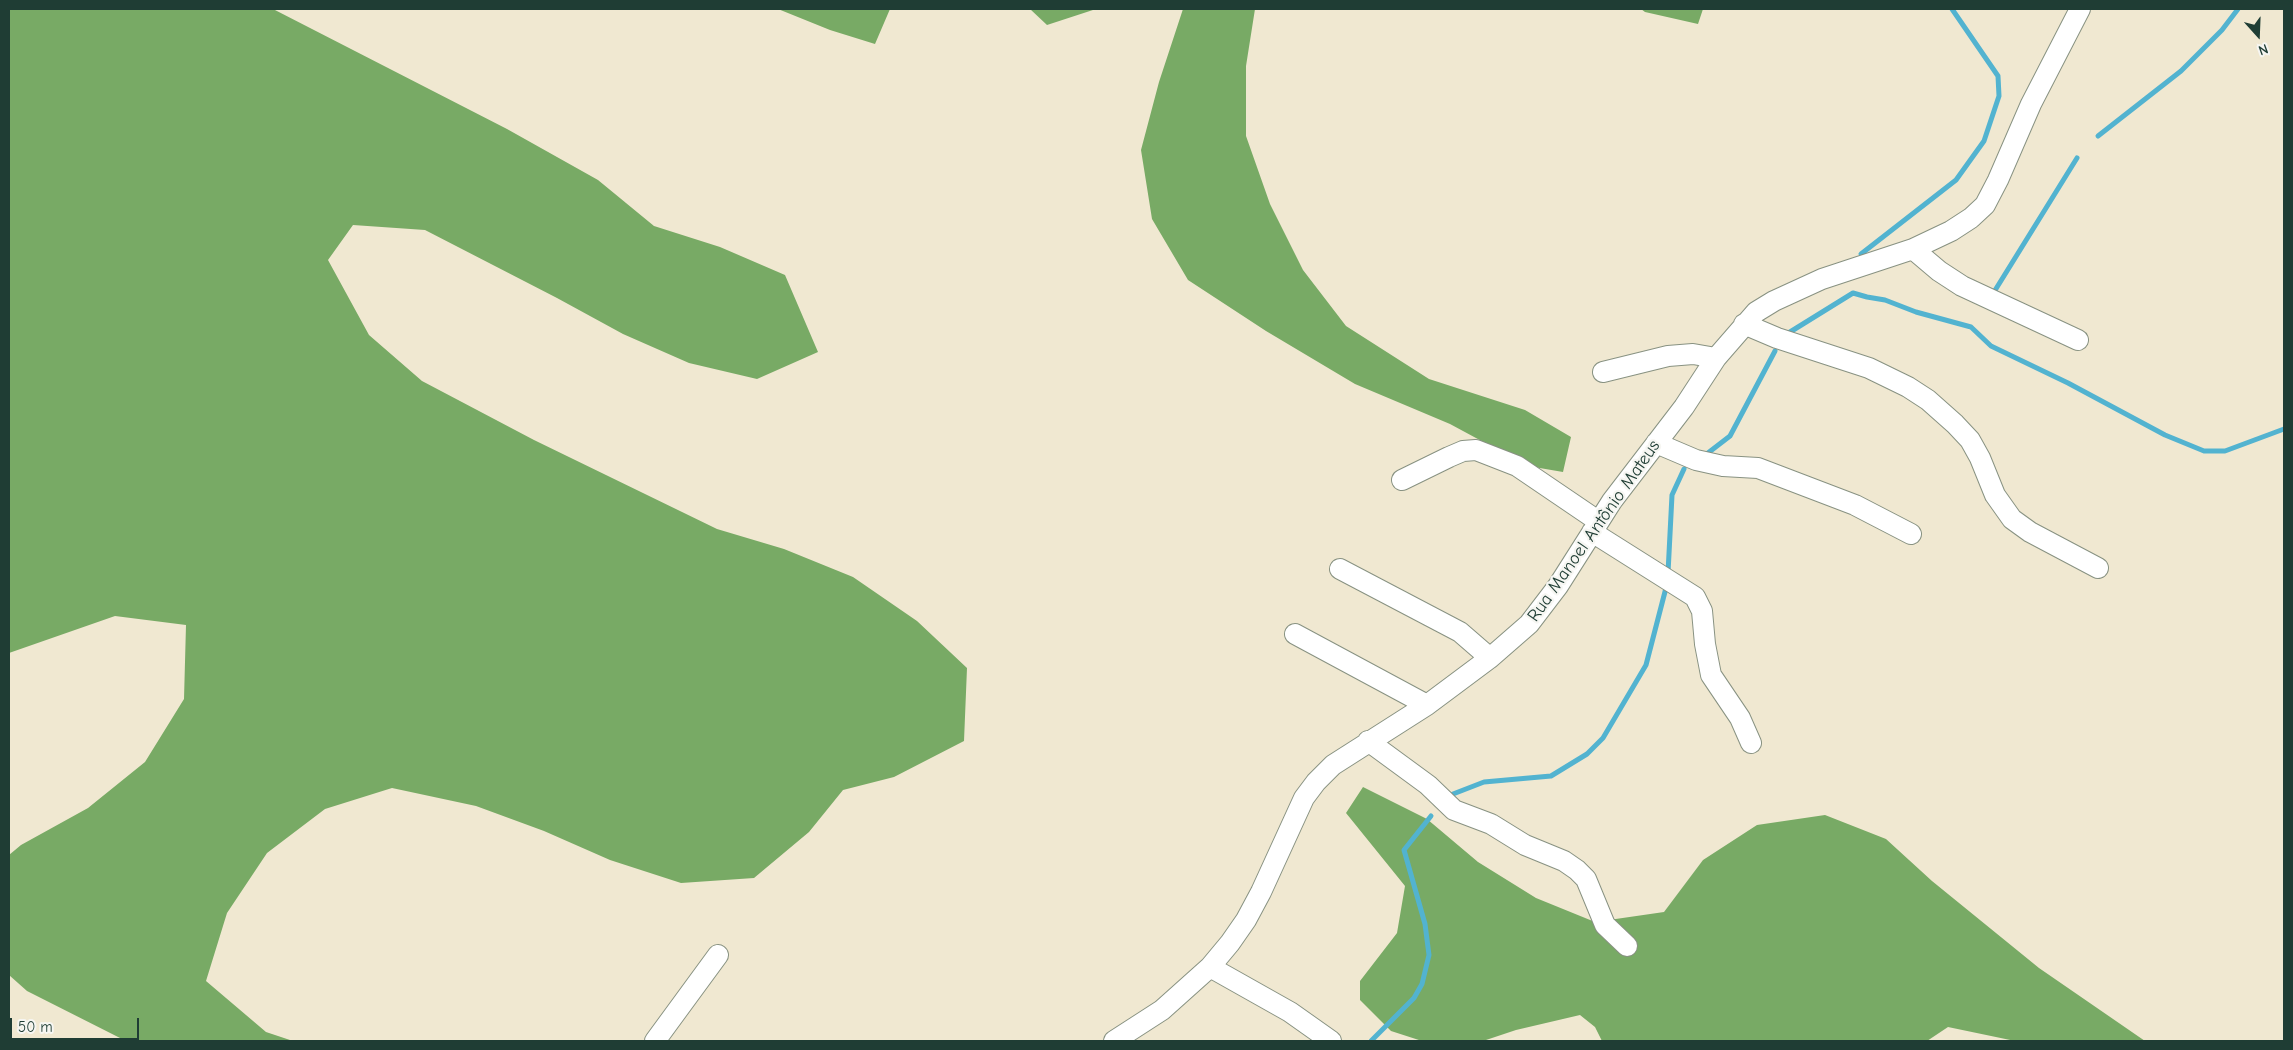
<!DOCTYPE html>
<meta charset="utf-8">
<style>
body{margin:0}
#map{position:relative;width:2293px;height:1050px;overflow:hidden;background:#f0e8d1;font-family:"Comic Neue",sans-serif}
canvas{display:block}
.frame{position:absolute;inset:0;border:10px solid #1f3d34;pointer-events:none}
.north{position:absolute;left:2233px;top:10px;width:50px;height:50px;-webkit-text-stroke:4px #f6f6f2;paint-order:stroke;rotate:160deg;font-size:14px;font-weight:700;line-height:20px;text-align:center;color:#1f3d34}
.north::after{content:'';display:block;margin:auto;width:18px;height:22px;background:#1f3d34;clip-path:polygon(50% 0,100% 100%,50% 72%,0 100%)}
.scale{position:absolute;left:10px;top:1018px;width:129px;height:22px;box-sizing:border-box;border:2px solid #1f3d34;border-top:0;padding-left:6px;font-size:15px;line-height:18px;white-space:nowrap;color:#1f3d34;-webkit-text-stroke:4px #f6f6f2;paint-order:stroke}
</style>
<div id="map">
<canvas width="2293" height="1050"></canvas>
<div class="frame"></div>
<div class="north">N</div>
<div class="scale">50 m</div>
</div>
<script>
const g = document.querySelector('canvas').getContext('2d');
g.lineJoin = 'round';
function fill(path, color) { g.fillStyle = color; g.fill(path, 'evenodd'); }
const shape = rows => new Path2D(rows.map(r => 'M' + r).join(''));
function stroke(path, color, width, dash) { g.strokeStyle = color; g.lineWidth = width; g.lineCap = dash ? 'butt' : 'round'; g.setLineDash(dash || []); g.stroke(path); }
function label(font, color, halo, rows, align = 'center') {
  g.font = font + ' "Comic Neue",sans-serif'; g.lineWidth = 4.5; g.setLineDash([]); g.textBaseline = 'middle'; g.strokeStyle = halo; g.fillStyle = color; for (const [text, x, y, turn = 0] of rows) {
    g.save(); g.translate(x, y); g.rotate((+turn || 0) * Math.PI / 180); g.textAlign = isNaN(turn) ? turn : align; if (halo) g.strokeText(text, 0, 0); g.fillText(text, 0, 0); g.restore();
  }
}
const forest = shape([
 [9,9,273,9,507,129,598,180,654,226,720,247,785,275,818,352,757,379,689,363,623,334,557,298,425,230,353,225,328,260,369,335,422,381,534,440,717,529,784,549,853,577,917,621,967,668,964,741,894,777,843,790,809,832,754,878,681,883,610,860,544,831,476,806,392,788,325,809,267,853,227,913,206,981,266,1032,293,1041,126,1041,27,991,9,975,9,855,21,845,88,808,145,762,184,699,186,625,115,616,9,653],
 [778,9,890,9,875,44,830,30],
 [1030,9,1096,9,1047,25],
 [1183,9,1255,9,1246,66,1246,136,1270,204,1303,270,1346,326,1429,379,1525,410,1571,437,1563,472,1528,466,1450,424,1355,384,1266,331,1188,280,1152,219,1141,150,1159,82],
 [1641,9,1703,9,1698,24,1645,12],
 [1363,787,1427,819,1478,862,1536,898,1595,922,1664,912,1703,860,1757,825,1825,815,1886,839,1932,881,2039,968,2145,1041,2015,1041,1948,1027,1927,1041,1602,1041,1595,1027,1580,1015,1516,1030,1483,1041,1422,1041,1391,1031,1360,1000,1360,981,1397,933,1405,886,1346,813]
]);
const stream = shape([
 [2098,136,2181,71,2222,30,2238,9],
 [1861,254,1956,180,1984,141,1999,96,1998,76,1952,9],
 [1994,292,2077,158],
 [1790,332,1853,293,1867,297,1885,300,1916,312,1971,327,1991,346,2068,383,2165,435,2204,451,2225,451,2284,429],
 [1704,456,1730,436,1775,351],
 [1668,573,1672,495,1684,469],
 [1453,794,1484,782,1551,776,1587,754,1603,738,1646,665,1667,584],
 [1371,1041,1414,998,1422,984,1429,955,1425,924,1404,850,1431,816]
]);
const minor = shape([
 [1913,249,1939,271,1962,286,2078,340],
 [1744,324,1777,338,1869,368,1908,387,1928,400,1955,424,1970,440,1980,458,1995,495,2012,519,2030,532,2098,568],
 [1603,372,1668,356,1693,354,1716,358],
 [1656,443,1696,460,1723,466,1758,468,1855,505,1911,534],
 [1402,480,1449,457,1463,451,1476,450,1517,466,1598,521],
 [1592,532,1695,597,1702,611,1705,644,1711,675,1740,718,1751,743],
 [1340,569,1460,632,1490,658],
 [1295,634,1427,705],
 [1368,741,1428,785,1454,810,1491,824,1525,845,1564,861,1577,870,1586,879,1605,925,1627,946],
 [1210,967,1290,1012,1331,1041],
 [655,1041,718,955],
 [1114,1041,1162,1010,1210,967,1230,943,1246,920,1261,892,1304,798,1316,782,1333,765,1427,705,1490,658,1529,624,1558,586,1612,501,1684,407,1716,358,1756,312,1774,301,1822,279,1913,249,1951,231,1971,218,1985,205,1998,180,2031,104,2080,9]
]);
const streetNames = [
 ["Rua Manoel Antônio Mateus",1594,531,-55]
];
fill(forest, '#78aa65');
stroke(stream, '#52b3d0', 5);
stroke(minor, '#889282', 22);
stroke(minor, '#fff', 20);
label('18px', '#1f3d34', '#f6f6f2', streetNames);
</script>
